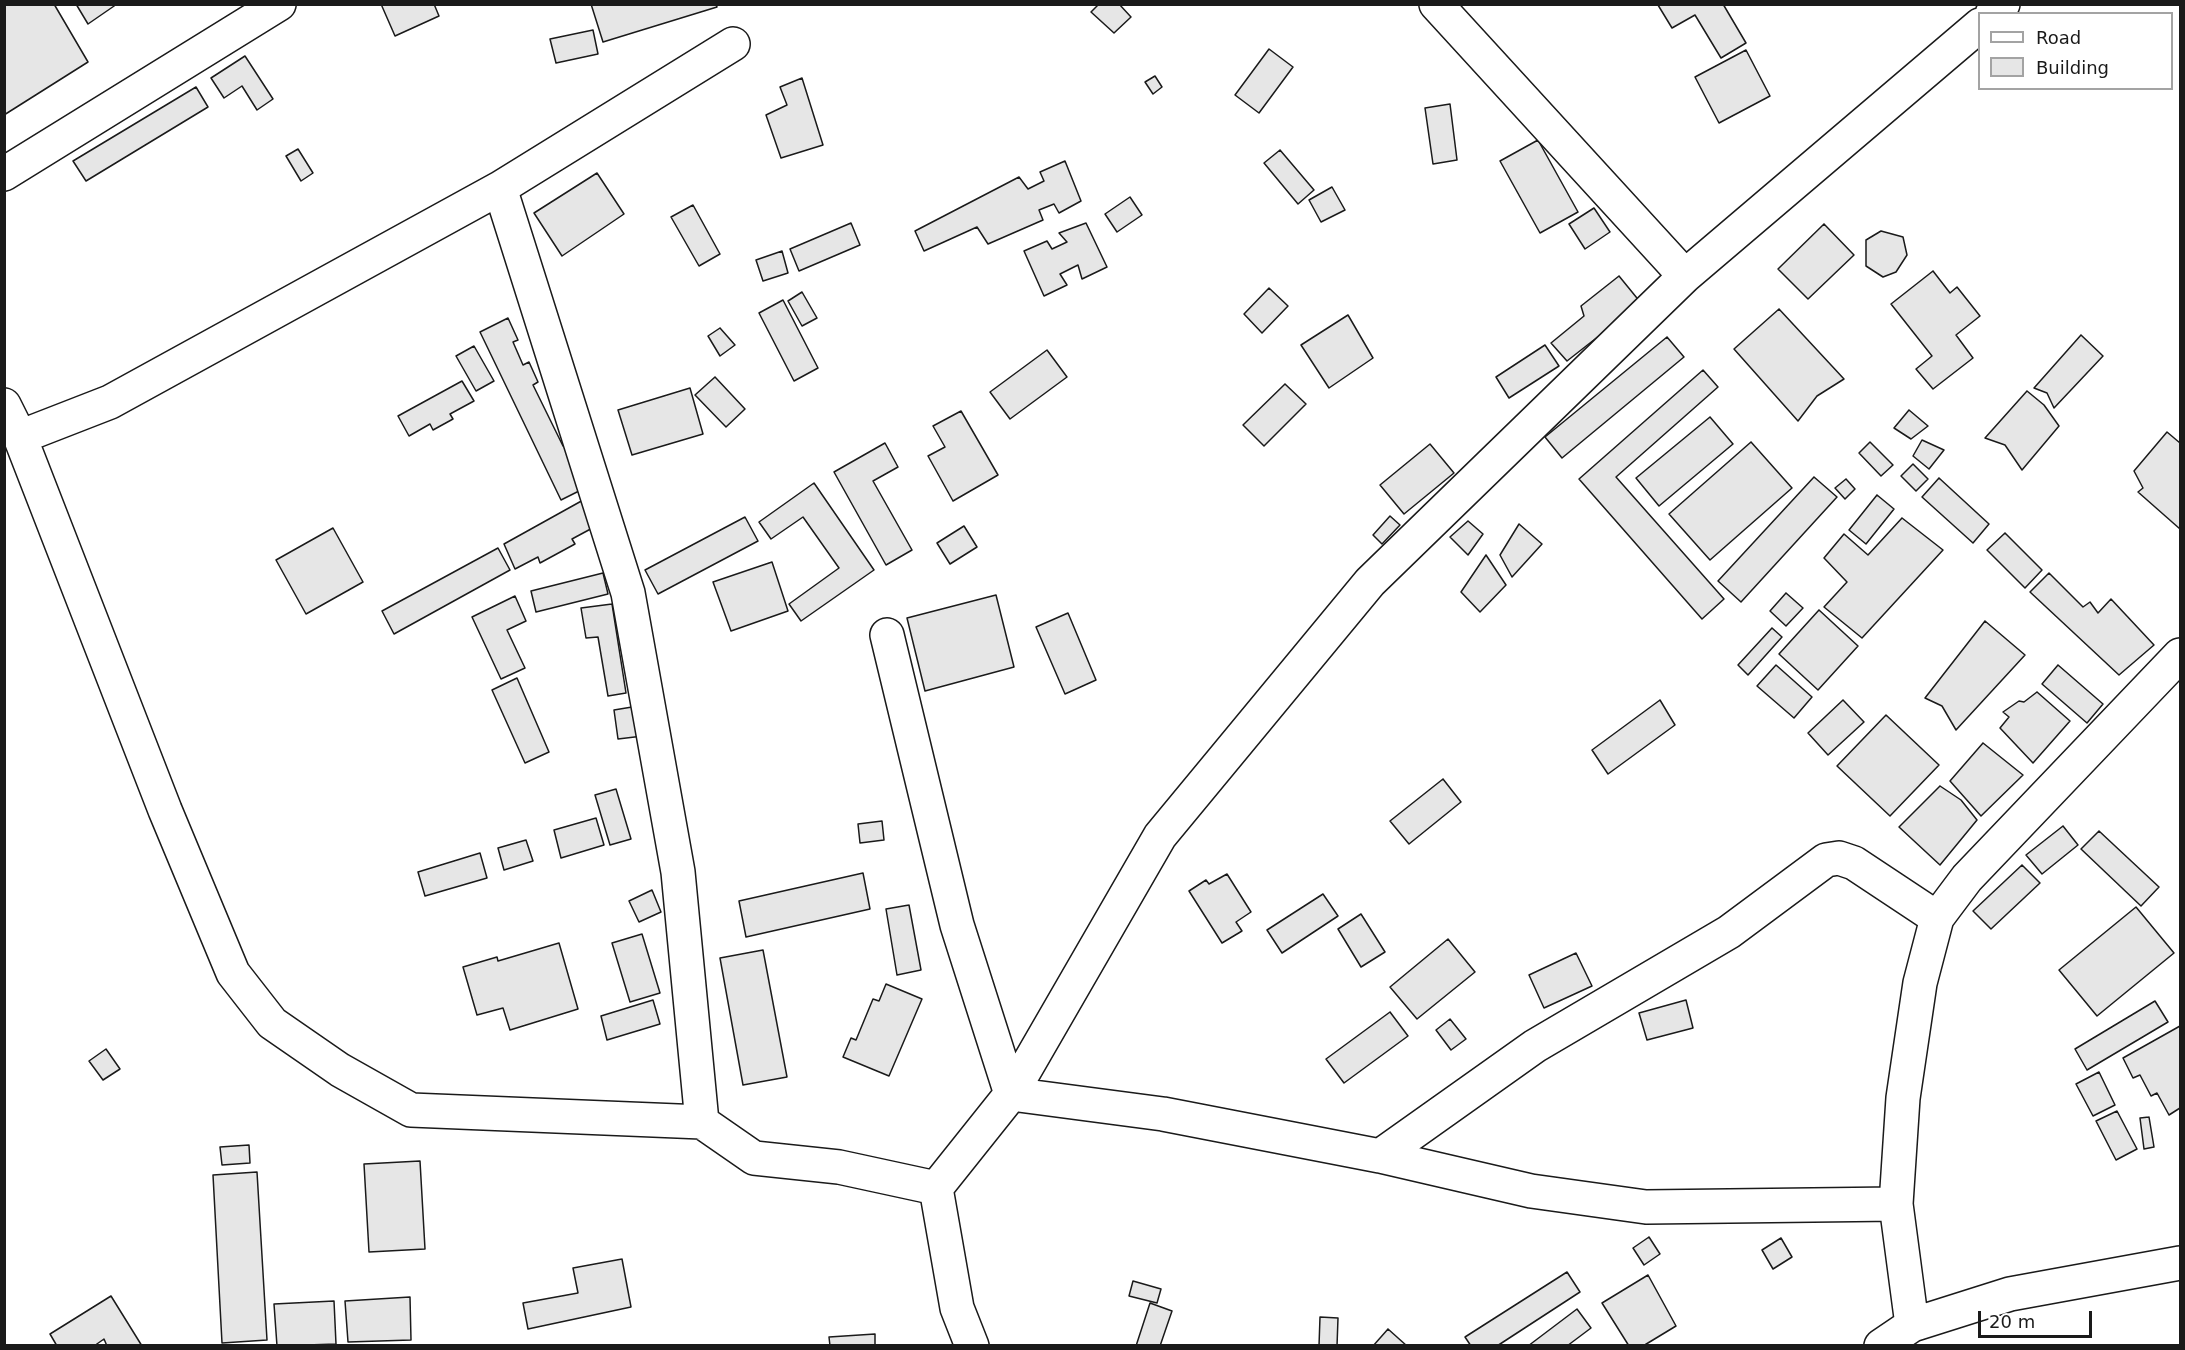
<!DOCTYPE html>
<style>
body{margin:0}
#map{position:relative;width:2185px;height:1350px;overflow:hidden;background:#fff;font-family:"DejaVu Sans",sans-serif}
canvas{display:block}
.frame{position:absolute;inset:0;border:6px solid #1a1a1a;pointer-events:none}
.legend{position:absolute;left:1978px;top:12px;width:195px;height:78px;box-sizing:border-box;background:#fff;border:2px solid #a3a3a3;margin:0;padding:8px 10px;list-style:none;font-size:18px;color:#1a1a1a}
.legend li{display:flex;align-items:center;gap:12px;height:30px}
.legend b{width:30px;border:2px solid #a3a3a3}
.scale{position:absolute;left:1978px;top:1311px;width:114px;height:27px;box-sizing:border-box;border:3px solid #1a1a1a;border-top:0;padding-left:8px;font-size:18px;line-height:21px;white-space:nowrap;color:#1a1a1a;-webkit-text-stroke:4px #fff;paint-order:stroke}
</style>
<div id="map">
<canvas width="2185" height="1350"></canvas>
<div class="frame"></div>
<ul class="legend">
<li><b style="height:8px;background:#fff"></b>Road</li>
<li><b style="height:16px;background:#e6e6e6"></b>Building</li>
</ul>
<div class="scale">20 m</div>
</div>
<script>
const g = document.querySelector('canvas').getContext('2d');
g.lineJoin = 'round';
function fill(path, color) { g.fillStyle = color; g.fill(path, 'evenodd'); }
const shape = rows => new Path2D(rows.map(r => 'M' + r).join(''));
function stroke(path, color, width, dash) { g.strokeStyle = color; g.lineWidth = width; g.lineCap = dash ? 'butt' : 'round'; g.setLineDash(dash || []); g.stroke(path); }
const building = shape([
 [4,4,54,4,88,62,4,115,4,4],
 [76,4,117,4,88,24,76,4],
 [381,4,434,4,439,16,395,36,381,4],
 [591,4,716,4,717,7,603,42,591,4],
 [1099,4,1119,4,1131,17,1114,33,1091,12,1099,4],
 [1723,4,1746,43,1721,58,1695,15,1672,28,1658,5,1723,4],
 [593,30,598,54,556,63,550,39,593,30],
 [1269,49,1293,67,1259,113,1235,95,1269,49],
 [1746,50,1770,96,1719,123,1695,77,1746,50],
 [245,56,273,99,257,110,242,86,224,98,211,78,245,56],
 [1155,76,1162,87,1153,94,1145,82,1155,76],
 [802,78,823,145,781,158,766,115,787,105,780,87,802,78],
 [196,87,208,107,86,181,73,161,196,87],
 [1450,104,1457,160,1433,164,1425,108,1450,104],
 [1538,140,1578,212,1540,233,1500,161,1538,140],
 [298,149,313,173,301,181,286,156,298,149],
 [1280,150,1314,190,1298,204,1264,163,1280,150],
 [1065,161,1081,201,1059,213,1054,204,1039,210,1043,220,988,244,977,227,924,251,915,231,1019,177,1028,189,1044,181,1040,172,1065,161],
 [597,173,624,214,562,256,534,213,597,173],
 [1332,187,1345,210,1321,222,1309,200,1332,187],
 [1130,197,1142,215,1117,232,1105,214,1130,197],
 [693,205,720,254,699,266,671,217,693,205],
 [1594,208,1610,232,1585,249,1569,224,1594,208],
 [851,223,860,245,799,271,790,249,851,223],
 [1086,223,1107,267,1082,279,1078,265,1060,274,1067,285,1044,296,1024,251,1047,241,1052,249,1067,242,1059,233,1086,223],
 [1824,224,1854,255,1808,299,1778,269,1824,224],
 [1881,231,1903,237,1907,255,1896,272,1883,277,1866,266,1866,240,1881,231],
 [782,251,788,273,763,281,756,260,782,251],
 [1933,271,1950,293,1957,287,1980,316,1956,335,1973,358,1933,389,1916,369,1932,356,1891,304,1933,271],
 [1619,276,1641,303,1567,361,1551,343,1584,316,1581,306,1619,276],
 [1269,288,1288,306,1262,333,1244,314,1269,288],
 [802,292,817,318,802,326,788,301,802,292],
 [783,300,818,368,794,381,759,313,783,300],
 [1779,309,1844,379,1817,396,1798,421,1734,349,1779,309],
 [1348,315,1373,358,1329,388,1301,345,1348,315],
 [508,318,518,340,513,342,523,365,529,362,538,382,533,385,563,446,567,444,583,489,561,500,480,332,508,318],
 [720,328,735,345,720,356,708,336,720,328],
 [2081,335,2103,356,2054,408,2047,393,2034,388,2081,335],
 [1667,337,1684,357,1562,458,1545,437,1667,337],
 [1545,345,1559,366,1509,398,1496,377,1545,345],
 [474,346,494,381,476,391,456,356,474,346],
 [1047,350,1067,377,1010,419,990,392,1047,350],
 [1703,370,1718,387,1616,477,1724,599,1702,619,1579,479,1703,370],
 [715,377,745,409,726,427,695,395,715,377],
 [462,381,474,401,450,414,453,419,433,430,430,424,409,436,398,416,462,381],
 [1285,384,1306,404,1264,446,1243,425,1285,384],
 [690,388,703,434,632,455,618,410,690,388],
 [2027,391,2044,405,2059,426,2022,470,2005,445,1985,438,2027,391],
 [1909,410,1928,426,1911,439,1894,428,1909,410],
 [961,411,998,475,953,501,928,456,945,447,933,426,961,411],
 [1710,417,1733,444,1659,506,1636,478,1710,417],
 [2167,432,2180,443,2180,529,2138,492,2143,488,2134,471,2167,432],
 [1922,440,1944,450,1929,469,1913,456,1922,440],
 [1751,442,1792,488,1710,560,1669,514,1751,442],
 [1870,442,1893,465,1881,476,1859,453,1870,442],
 [885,443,898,467,873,481,912,550,886,565,834,472,885,443],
 [1430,444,1454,473,1404,514,1380,485,1430,444],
 [1913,464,1928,479,1916,491,1901,476,1913,464],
 [1814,477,1837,497,1741,602,1718,581,1814,477],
 [1939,478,1989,524,1973,543,1922,497,1939,478],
 [1846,479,1855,489,1845,499,1835,488,1846,479],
 [814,483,874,570,801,621,789,604,839,568,803,517,771,539,759,522,814,483],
 [1877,495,1894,509,1866,544,1849,530,1877,495],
 [585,499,598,525,572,539,575,544,540,563,538,557,515,569,504,544,585,499],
 [1390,516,1400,525,1382,544,1373,535,1390,516],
 [745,517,758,541,658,594,645,570,745,517],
 [1902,518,1943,550,1862,638,1824,607,1847,582,1824,558,1844,534,1868,555,1902,518],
 [1468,521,1483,534,1468,555,1450,537,1468,521],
 [1519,524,1542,544,1512,577,1500,555,1519,524],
 [964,526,977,547,950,564,937,543,964,526],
 [333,528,363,582,306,614,276,560,333,528],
 [2005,533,2042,570,2025,588,1987,550,2005,533],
 [498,548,510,570,394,634,382,611,498,548],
 [1486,555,1506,585,1480,612,1461,592,1486,555],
 [772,562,788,611,731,631,713,582,772,562],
 [603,573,608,594,536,612,531,591,603,573],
 [2049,573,2083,607,2090,602,2098,613,2111,599,2154,645,2119,675,2030,592,2049,573],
 [1786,593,1803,608,1786,626,1770,611,1786,593],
 [996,595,1014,667,925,691,907,618,996,595],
 [515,596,526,621,507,630,525,668,501,679,472,617,515,596],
 [612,604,626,693,608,696,598,637,586,638,581,608,612,604],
 [1819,610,1858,646,1818,690,1779,654,1819,610],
 [1068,613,1096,680,1065,694,1036,627,1068,613],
 [1985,621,2025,655,1956,730,1942,706,1925,698,1985,621],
 [1772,628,1782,637,1748,675,1738,665,1772,628],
 [1776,665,1812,697,1794,718,1757,686,1776,665],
 [2058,665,2103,704,2087,723,2042,684,2058,665],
 [517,678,549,752,525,763,492,690,517,678],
 [2037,692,2070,721,2033,763,2000,728,2009,717,2003,712,2019,701,2024,702,2037,692],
 [1660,700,1675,725,1608,774,1592,750,1660,700],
 [1843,700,1864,722,1828,755,1808,733,1843,700],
 [638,706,643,736,618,739,614,710,638,706],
 [1886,715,1939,765,1890,816,1837,766,1886,715],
 [1983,743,2023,775,1981,816,1950,781,1983,743],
 [1443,779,1461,802,1409,844,1390,821,1443,779],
 [1940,786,1961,800,1977,820,1940,865,1899,827,1940,786],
 [616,789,631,839,610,845,595,795,616,789],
 [596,818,604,845,561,858,554,830,596,818],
 [882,821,884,840,860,843,858,824,882,821],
 [2063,826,2078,845,2042,874,2026,855,2063,826],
 [2099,831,2159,887,2141,906,2081,849,2099,831],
 [526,840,533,861,504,870,498,848,526,840],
 [480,853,487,878,425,896,418,872,480,853],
 [2022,865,2040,883,1991,929,1973,911,2022,865],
 [863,873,870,909,746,937,739,901,863,873],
 [1227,874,1251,912,1236,922,1242,931,1222,943,1189,891,1206,880,1209,884,1227,874],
 [652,890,661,912,639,922,629,901,652,890],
 [1323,894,1338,916,1282,953,1267,930,1323,894],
 [909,905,921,970,897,975,886,909,909,905],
 [2136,907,2174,953,2097,1016,2059,970,2136,907],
 [1361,914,1385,952,1361,967,1338,929,1361,914],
 [642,934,660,993,630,1002,612,943,642,934],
 [1448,939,1475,972,1417,1019,1390,987,1448,939],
 [559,943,578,1009,510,1030,503,1008,477,1015,463,967,497,957,498,961,559,943],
 [763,950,787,1077,743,1085,720,958,763,950],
 [1576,953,1592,986,1544,1008,1529,975,1576,953],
 [886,984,922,999,889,1076,843,1057,851,1038,856,1040,873,999,879,1001,886,984],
 [653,1000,660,1024,607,1040,601,1016,653,1000],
 [1686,1000,1693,1028,1647,1040,1639,1013,1686,1000],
 [2155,1001,2168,1022,2087,1070,2075,1049,2155,1001],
 [1390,1012,1408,1036,1344,1083,1326,1059,1390,1012],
 [1450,1019,1466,1039,1451,1050,1436,1030,1450,1019],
 [2180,1026,2180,1108,2169,1115,2157,1093,2151,1096,2140,1075,2133,1078,2123,1058,2180,1026],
 [106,1049,120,1069,103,1080,89,1061,106,1049],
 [2099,1072,2115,1105,2093,1116,2076,1084,2099,1072],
 [2117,1111,2137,1149,2116,1160,2096,1121,2117,1111],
 [2149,1117,2154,1147,2144,1149,2140,1118,2149,1117],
 [249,1145,250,1163,222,1165,220,1147,249,1145],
 [420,1161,425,1249,369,1252,364,1164,420,1161],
 [257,1172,267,1340,222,1343,213,1175,257,1172],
 [1649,1237,1660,1254,1644,1265,1633,1248,1649,1237],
 [1781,1238,1792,1257,1773,1269,1762,1250,1781,1238],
 [622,1259,631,1307,528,1329,523,1303,578,1293,573,1268,622,1259],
 [1567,1272,1580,1292,1497,1346,1471,1346,1465,1337,1567,1272],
 [1648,1275,1676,1326,1643,1346,1629,1346,1602,1303,1648,1275],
 [1133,1281,1161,1289,1157,1303,1129,1296,1133,1281],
 [111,1296,142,1346,107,1346,104,1339,94,1346,57,1346,50,1334,111,1296],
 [410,1297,411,1340,348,1342,345,1301,410,1297],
 [334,1301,336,1344,277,1346,274,1304,334,1301],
 [1150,1303,1172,1311,1160,1346,1136,1346,1150,1303],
 [1577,1309,1591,1328,1567,1346,1528,1346,1577,1309],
 [1320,1317,1338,1318,1337,1346,1319,1346,1320,1317],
 [1388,1329,1407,1346,1373,1346,1388,1329],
 [875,1334,875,1346,830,1346,829,1337,875,1334]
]);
const street = shape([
 [1436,4,1685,276],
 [1992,14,2003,4],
 [4,174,279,4],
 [500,188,628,593,678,872,702,1122],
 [4,405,20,437,165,810,233,973,272,1023,340,1070,411,1110,702,1122,754,1158,839,1167,936,1188],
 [20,437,110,402,500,188,733,44],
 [887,635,957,925,1011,1094,1163,1114,1380,1156,1531,1191,1646,1207,1896,1204],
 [1380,1156,1535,1046,1729,932,1826,860,1839,858,1854,863,1937,918],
 [1912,1325,1896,1204,1903,1098,1920,983,1937,918,1967,878,2180,655],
 [972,1346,957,1308,936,1188,1011,1094,1160,836,1370,582,1685,276,1980,25],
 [1881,1346,1912,1325,2010,1294,2180,1263]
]);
fill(building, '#e6e6e6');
stroke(building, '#1a1a1a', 1.5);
stroke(street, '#1a1a1a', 36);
stroke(street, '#fff', 33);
</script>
